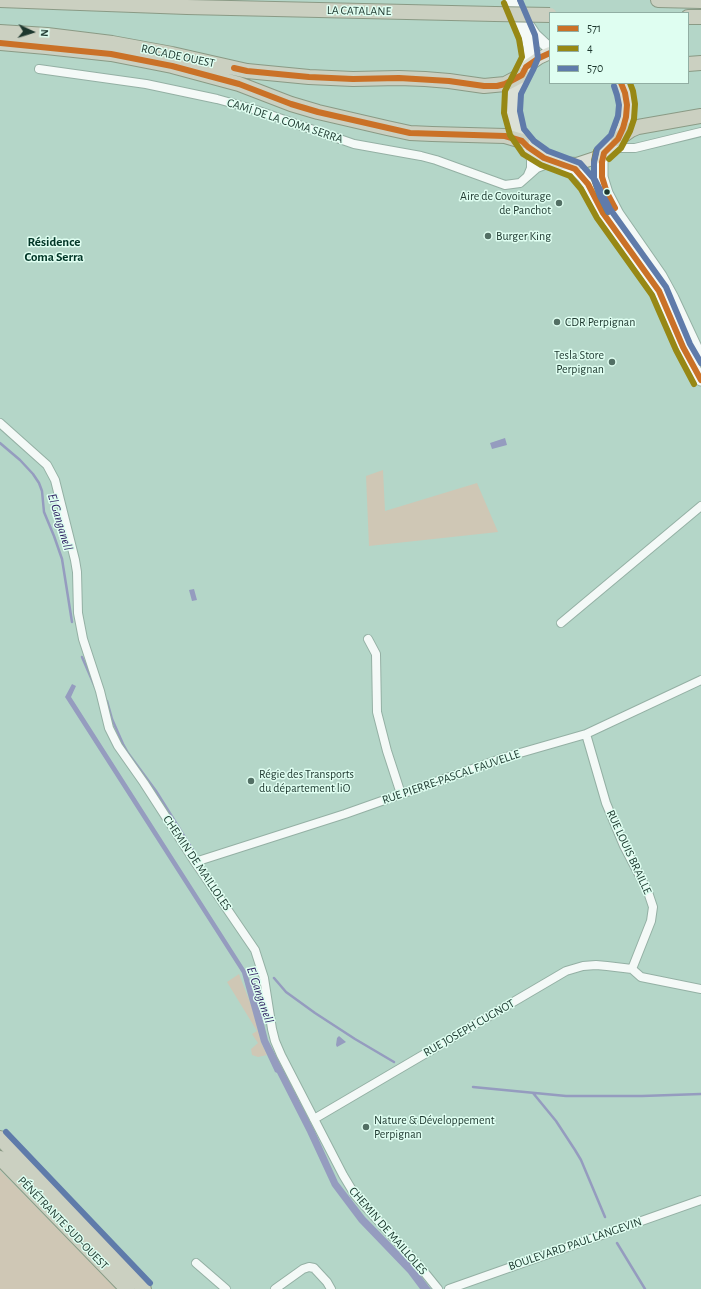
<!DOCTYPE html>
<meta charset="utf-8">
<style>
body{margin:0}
#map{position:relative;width:701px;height:1289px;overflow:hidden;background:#b4d6c8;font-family:"Alegreya Sans",sans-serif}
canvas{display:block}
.legend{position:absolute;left:549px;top:12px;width:140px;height:72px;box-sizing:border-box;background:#dffef1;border:1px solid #91aea3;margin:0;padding:5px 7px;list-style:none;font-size:12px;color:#1d372e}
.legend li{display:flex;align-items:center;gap:8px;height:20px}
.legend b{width:20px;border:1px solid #91aea3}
.north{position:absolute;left:12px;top:12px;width:40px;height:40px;-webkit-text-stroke:3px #dffef1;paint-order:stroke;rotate:94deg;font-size:11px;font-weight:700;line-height:16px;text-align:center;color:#1d372e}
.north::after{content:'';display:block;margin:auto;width:14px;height:18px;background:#1d372e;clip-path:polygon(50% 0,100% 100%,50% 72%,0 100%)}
</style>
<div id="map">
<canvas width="701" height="1289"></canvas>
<ul class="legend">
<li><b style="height:5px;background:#ca7127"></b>571</li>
<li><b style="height:5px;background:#978815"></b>4</li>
<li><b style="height:5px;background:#5f7baa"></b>570</li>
</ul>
<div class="north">N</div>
</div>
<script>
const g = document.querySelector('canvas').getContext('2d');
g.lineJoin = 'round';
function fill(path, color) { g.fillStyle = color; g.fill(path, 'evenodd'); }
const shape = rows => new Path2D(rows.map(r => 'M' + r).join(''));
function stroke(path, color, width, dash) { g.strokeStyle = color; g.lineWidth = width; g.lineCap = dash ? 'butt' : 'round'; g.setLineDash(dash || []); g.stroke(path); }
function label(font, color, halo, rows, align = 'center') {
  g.font = font + ' "Alegreya Sans",sans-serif'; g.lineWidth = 3; g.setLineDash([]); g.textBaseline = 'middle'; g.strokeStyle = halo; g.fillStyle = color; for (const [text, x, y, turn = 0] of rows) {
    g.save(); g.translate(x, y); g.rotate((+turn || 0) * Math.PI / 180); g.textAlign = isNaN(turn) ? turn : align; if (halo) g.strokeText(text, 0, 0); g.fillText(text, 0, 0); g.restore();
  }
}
const green = shape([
 [383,470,385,511,477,483,498,532,369,546,366,476],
 [239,974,253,1010,261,1042,267,1055,258,1057,252,1055,251,1049,258,1043,252,1034,257,1031,227,982],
 [0,1170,116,1289,0,1289]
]);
const water = shape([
 [505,438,507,445,492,449,490,443],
 [194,589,197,600,192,601,189,590],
 [72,684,76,686,71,697,246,971,260,1008,268,1040,314,1129,338,1182,365,1217,414,1267,431,1289,420,1289,408,1273,359,1222,332,1186,307,1132,277,1073,275,1072,261,1042,242,973,65,697],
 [339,1036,346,1042,337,1047,336,1045,337,1038]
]);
const stream = shape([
 [0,443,20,460,33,474,39,483,42,491,44,512,54,536,62,559,72,622],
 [82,657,95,687],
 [107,701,112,719,123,744,128,753,156,791,196,855],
 [274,978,286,992,315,1013,355,1039,394,1062],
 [473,1087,566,1096,642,1096,701,1094],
 [533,1093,556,1121,575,1150,581,1160,605,1217],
 [617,1243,645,1289]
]);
const street = shape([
 [39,69,146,84,217,99,253,109,354,144,421,156,436,160,505,185,520,183,537,168,552,162],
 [610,148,635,148,701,132],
 [528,175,531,168,531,160,528,147],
 [0,423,47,465,55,480,75,560,77,572,78,613,83,639,100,691,109,728,118,746,144,783,195,862,255,950,264,978,272,1029,275,1041,281,1055,343,1175,355,1195,421,1268,438,1289],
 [561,623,701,506],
 [368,639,376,654,377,712,387,751,401,794],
 [586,734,606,803,624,846,648,892,653,907,651,921,632,969],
 [195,862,345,814,506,757,586,734,701,680],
 [632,969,641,977,701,989],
 [314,1119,566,971,583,966,596,965,607,966,632,969],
 [196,1263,226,1289],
 [275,1289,303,1269,309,1267,314,1268,327,1282,331,1289],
 [449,1289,701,1200]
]);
const secondary = shape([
 [511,0,527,37,529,47,530,58,526,67],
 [527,23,535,35,550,49],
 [604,153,602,162,602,177,607,193,618,214,661,276,673,298,701,358],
 [561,165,575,169,583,177,588,184,603,213,659,291,683,347,701,380]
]);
const primary = shape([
 [550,53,539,58,526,67,513,92,512,103,512,112,517,132,528,147,544,158,557,163,577,164,595,158,610,148,614,144,623,128,626,117,627,105,625,93,621,83]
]);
const highway = shape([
 [0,0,187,7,495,14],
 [658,0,701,1],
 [688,17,701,17],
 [0,32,47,35,112,43,172,54,247,71,309,77,353,79,399,78,425,79,449,81,484,86,505,84,522,75],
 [0,43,46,47,111,54,172,66,239,84,291,104,318,112,387,128,410,133,432,134,505,136,522,141],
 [688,64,701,63],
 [618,139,631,130,638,127,701,116],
 [0,1138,144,1289],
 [0,1158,127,1289]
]);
const highwayBridge = shape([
 [495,14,550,15]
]);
const bus1 = shape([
 [0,43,111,54,172,66,239,84,291,104,318,112,410,133,505,136,522,141,528,147,544,158,575,169,588,184,603,213,659,291,683,347,701,380],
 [234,68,247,71,309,77,353,79,399,78,449,81,484,86,497,86,505,84,522,75,526,67,539,58,550,53],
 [615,208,607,193,602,177,602,162,604,153,618,139,623,128,626,117,627,105,625,93,621,83]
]);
const bus2 = shape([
 [504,3,519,39,522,57,505,91,504,113,510,135,523,154,541,165,570,176,581,189,597,218,652,295,676,350,694,384],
 [596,151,594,161,594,179,600,196,608,212],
 [609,159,621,148,630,131,634,119,635,104,633,91,630,83]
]);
const bus3 = shape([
 [520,0,535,35,538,58,533,70,521,94,520,111,524,129,534,141,548,151,580,163,595,180,610,209,666,287,690,344,701,363],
 [608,212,600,196,594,179,594,162,597,149,611,135,618,116,619,105,617,95,614,86],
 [6,1132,150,1283]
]);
const markers = [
 [607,192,3.5,"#1d372e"],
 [559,203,4,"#526f64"],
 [488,236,4,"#526f64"],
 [557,322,4,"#526f64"],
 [612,362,4,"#526f64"],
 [251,781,4,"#526f64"],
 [366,1127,4,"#526f64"]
];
const streetNames = [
 ["LA CATALANE",359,11,1],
 ["ROCADE OUEST",178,56,12],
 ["CAMÍ DE LA COMA SERRA",285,121,18],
 ["RUE PIERRE-PASCAL FAUVELLE",451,777,-19],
 ["RUE LOUIS BRAILLE",629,852,65],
 ["CHEMIN DE MAILLOLES",197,863,56],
 ["RUE JOSEPH CUGNOT",469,1028,-30],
 ["PÉNÉTRANTE SUD-OUEST",63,1223,46],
 ["CHEMIN DE MAILLOLES",388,1231,49],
 ["BOULEVARD PAUL LANGEVIN",575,1244,-19]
];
const poiNames = [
 ["Aire de Covoiturage",551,196,"right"],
 ["de Panchot",551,210,"right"],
 ["Burger King",496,236],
 ["CDR Perpignan",565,322],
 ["Tesla Store",604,355,"right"],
 ["Perpignan",604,369,"right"],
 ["Régie des Transports",259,774],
 ["du département liO",259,788],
 ["Nature & Développement",374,1120],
 ["Perpignan",374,1134]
];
const neighbourhoodNames = [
 ["Résidence",54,242],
 ["Coma Serra",54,257]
];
const waterNames = [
 ["El Ganganell",60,522,73],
 ["El Ganganell",260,995,71]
];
fill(green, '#cfc7b5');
fill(water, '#959cbf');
stroke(stream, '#959cbf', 2.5);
stroke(street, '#94b0a4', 10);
stroke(secondary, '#94b0a4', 13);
stroke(primary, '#8a9a85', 14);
stroke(highway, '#8a9a85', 16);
stroke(street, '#f4f9f7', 8);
stroke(secondary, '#f4f9f7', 11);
stroke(primary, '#dbe0d6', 12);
stroke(highway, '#cbd0c1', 14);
stroke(highwayBridge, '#8a9a85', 16, []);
stroke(highwayBridge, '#cbd0c1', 14);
stroke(bus1, '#ca7127', 6);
stroke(bus2, '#978815', 6);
stroke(bus3, '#5f7baa', 6);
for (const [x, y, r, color] of markers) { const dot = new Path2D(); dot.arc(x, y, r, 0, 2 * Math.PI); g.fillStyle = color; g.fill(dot); stroke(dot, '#dffef1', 1.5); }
label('12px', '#1d372e', '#dffef1', streetNames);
label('12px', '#1d372e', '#dffef1', poiNames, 'left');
label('bold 13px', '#013526', '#dffef1', neighbourhoodNames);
label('italic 13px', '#2d1f61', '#dffef1', waterNames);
</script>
